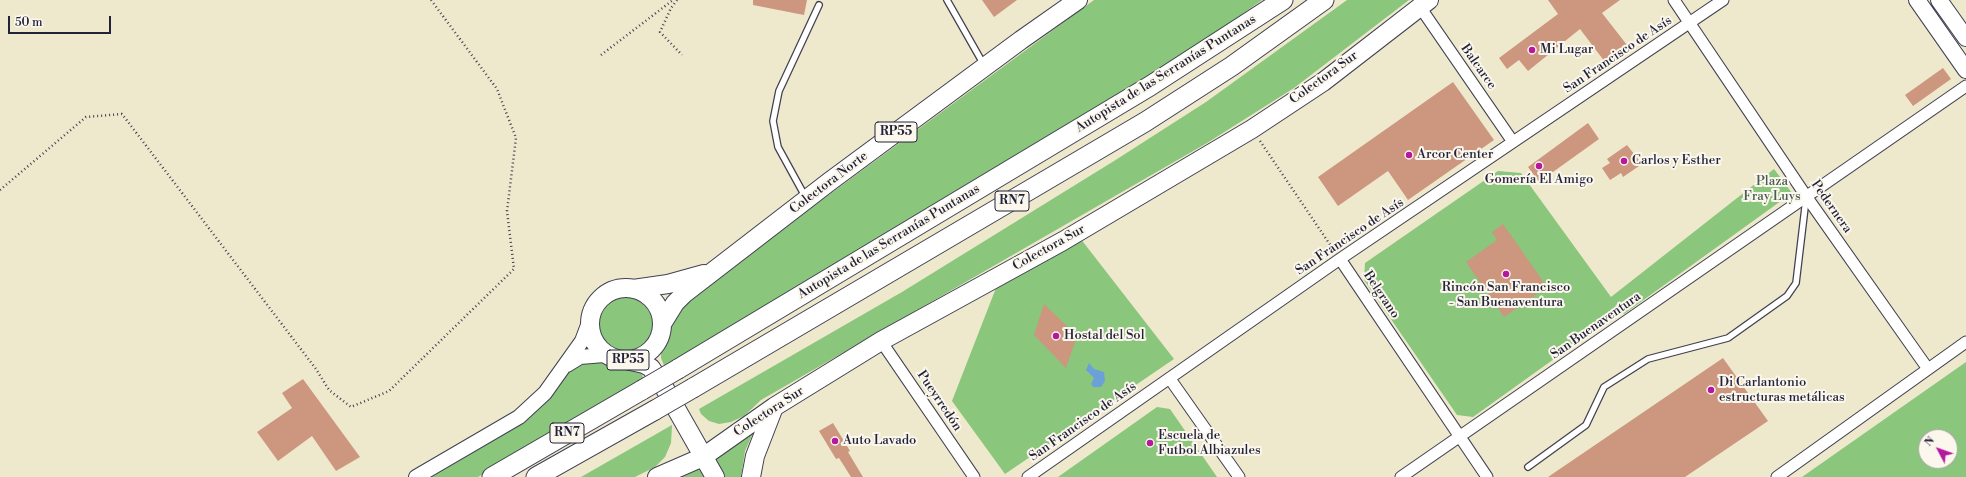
<!DOCTYPE html>
<meta charset="utf-8">
<style>
body{margin:0}
#map{position:relative;width:1966px;height:477px;overflow:hidden;background:#eee8cd;font-family:"Libre Bodoni",serif}
canvas{display:block}
.north{position:absolute;left:1918px;top:429px;width:40px;height:40px;box-sizing:border-box;background:#fbf7ec;border:1px solid #a4a2a5;border-radius:50%;rotate:311deg;font-size:11px;font-weight:700;line-height:16px;text-align:center;color:#22223b}
.north::after{content:'';display:block;margin:auto;width:14px;height:18px;background:#b5179e;clip-path:polygon(50% 0,100% 100%,50% 72%,0 100%)}
.scale{position:absolute;left:8px;top:16px;width:103px;height:18px;box-sizing:border-box;border:2px solid #22223b;border-top:0;padding-left:5px;font-size:12px;line-height:14px;white-space:nowrap;color:#22223b;-webkit-text-stroke:3px #fbf7ec;paint-order:stroke}
</style>
<div id="map">
<canvas width="1966" height="477"></canvas>
<div class="north">N</div>
<div class="scale">50 m</div>
</div>
<script>
const g = document.querySelector('canvas').getContext('2d');
g.lineJoin = 'round';
function fill(path, color) { g.fillStyle = color; g.fill(path, 'evenodd'); }
const shape = rows => new Path2D(rows.map(r => 'M' + r).join(''));
function stroke(path, color, width, dash) { g.strokeStyle = color; g.lineWidth = width; g.lineCap = dash ? 'butt' : 'round'; g.setLineDash(dash || []); g.stroke(path); }
function label(font, color, halo, rows, align = 'center') {
  g.font = font + ' "Libre Bodoni",serif'; g.lineWidth = 4; g.setLineDash([]); g.textBaseline = 'middle'; g.strokeStyle = halo; g.fillStyle = color; for (const [text, x, y, turn = 0] of rows) {
    g.save(); g.translate(x, y); g.rotate((+turn || 0) * Math.PI / 180); g.textAlign = isNaN(turn) ? turn : align; if (halo) g.strokeText(text, 0, 0); g.fillText(text, 0, 0); g.restore();
  }
}
const green = shape([
 [1094,0,1262,0,1210,37,1109,105,665,368,661,358,661,349,675,312,762,244],
 [1347,0,1409,0,1294,88,1207,143,761,400,744,416,731,422,719,424,709,421,701,414,699,409,902,292,1114,161,1206,102],
 [1774,169,1792,193,1624,314,1616,304,1614,316,1473,417,1457,415,1364,280,1365,263,1498,171,1521,173,1611,297],
 [1080,238,1174,359,1005,474,952,401,996,288],
 '597 323a29 29 0 1 1 58 0a29 29 0 1 1-58 0Z',
 [602,359,632,368,640,372,645,380,478,477,425,477,525,418,566,374,575,367,588,361],
 [1966,362,1966,477,1802,477],
 [1926,437,1950,437,1950,461,1926,461],
 [1157,407,1170,409,1217,477,1058,477],
 [758,422,745,451,741,477,725,477,713,456],
 [672,425,671,443,665,457,655,467,635,477,581,477],
 [701,466,709,477,676,477]
]);
const water = shape([
 [1089,363,1094,369,1104,372,1105,381,1101,387,1093,387,1091,384,1094,378,1086,370]
]);
const building = shape([
 [753,0,807,0,804,15,753,5],
 [982,0,1017,0,994,17],
 [1548,0,1620,0,1602,13,1627,45,1605,62,1580,29,1528,71,1519,60,1507,69,1499,58,1558,14],
 [1943,68,1951,79,1913,106,1905,95],
 [1453,82,1494,140,1408,200,1388,171,1338,206,1318,177],
 [1588,123,1599,139,1539,182,1528,167],
 [1627,145,1642,164,1623,177,1621,173,1610,180,1602,168,1610,163,1607,159],
 [1503,224,1547,287,1504,317,1466,262,1497,240,1492,232],
 [1044,304,1077,336,1066,368,1034,335],
 [1723,358,1768,421,1685,477,1548,477],
 [303,379,360,457,336,471,312,436,278,461,257,432,292,408,282,393],
 [833,423,850,451,848,452,863,477,851,477,839,458,836,459,819,431]
]);
const path = shape([
 [677,0,671,8,660,32,682,55],
 [601,55,673,0],
 [1260,141,1333,249],
 [0,190,86,117,122,114,316,369,329,390,351,407,389,391,514,269,507,211,516,138,497,89,431,0]
]);
const service = shape([
 [947,0,984,65],
 [806,198,778,147,773,121,779,91,819,5],
 [1528,467,1586,425,1604,387,1648,359,1728,338,1787,296,1796,283,1806,199]
]);
const minor = shape([
 [1674,0,1806,196,1928,369],
 [1420,7,1513,142],
 [1340,259,1487,477],
 [881,341,974,477],
 [1170,379,1239,477],
 [1028,477,1340,259,1723,0],
 [1401,477,1966,86],
 [1777,477,1966,342]
]);
const tertiary = shape([
 [567,365,580,357,604,355,610,356],
 [416,477,519,417,545,393,582,341,591,317]
]);
const secondary = shape([
 [1917,0,1966,70],
 [1939,0,1966,38]
]);
const primary = shape([
 '590 324a36 36 0 1 1 72 0a36 36 0 1 1-72 0Z',
 [633,289,668,284,704,274],
 [662,324,675,303,685,293,829,182,1021,40,1078,0],
 [626,360,644,364,651,368,665,389,715,477],
 [657,477,703,457,774,407,881,341,1063,241,1252,129,1323,82,1429,0],
 [751,477,755,456,774,407]
]);
const trunk = shape([
 [678,369,1150,86,1283,0],
 [693,388,1145,122,1232,66,1324,0],
 [492,477,642,390],
 [536,477,655,410]
]);
const trunkBridge = shape([
 [642,390,678,369],
 [655,410,693,388]
]);
const markers = [
 [1532,50,4,"#b5179e"],
 [1409,155,4,"#b5179e"],
 [1624,161,4,"#b5179e"],
 [1539,166,4,"#b5179e"],
 [1506,274,4,"#b5179e"],
 [1056,336,4,"#b5179e"],
 [1711,390,4,"#b5179e"],
 [835,441,4,"#b5179e"],
 [1150,443,4,"#b5179e"]
];
const shields = [
 [896,132,42],
 [1012,201,34],
 [628,360,42],
 [567,433,34]
];
const shieldNames = [
 ["RP55",896,132],
 ["RN7",1012,201],
 ["RP55",628,360],
 ["RN7",567,433]
];
const poiNames = [
 ["Mi Lugar",1540,50],
 ["Arcor Center",1417,155],
 ["Carlos y Esther",1632,161],
 ["Gomería El Amigo",1539,180,"center"],
 ["Rincón San Francisco",1506,288,"center"],
 ["- San Buenaventura",1506,303,"center"],
 ["Hostal del Sol",1064,336],
 ["Di Carlantonio",1719,383],
 ["estructuras metálicas",1719,398],
 ["Escuela de",1158,436],
 ["Futbol Albiazules",1158,451],
 ["Auto Lavado",843,441]
];
const streetNames = [
 ["San Francisco de Asís",1618,55,-34],
 ["Balcarce",1478,67,55],
 ["Autopista de las Serranías Puntanas",1166,74,-32],
 ["Colectora Sur",1324,78,-36],
 ["Colectora Norte",829,183,-37],
 ["Pedernera",1831,207,55],
 ["San Francisco de Asís",1350,237,-34],
 ["Autopista de las Serranías Puntanas",889,242,-31],
 ["Colectora Sur",1049,248,-29],
 ["Belgrano",1381,295,56],
 ["San Buenaventura",1596,326,-35],
 ["Pueyrredón",939,401,56],
 ["Colectora Sur",769,412,-33],
 ["San Francisco de Asís",1083,422,-35]
];
const parkNames = [
 ["Plaza",1772,182],
 ["Fray Luys",1772,197]
];
fill(green, '#8ac67b');
fill(water, '#6ca0d8');
fill(building, '#cd977f');
stroke(service, '#414051', 8);
stroke(minor, '#414051', 13);
stroke(tertiary, '#414051', 16);
stroke(secondary, '#414051', 18);
stroke(primary, '#414051', 20);
stroke(trunk, '#414051', 21);
stroke(path, '#414051', 2.5, [1, 3]);
stroke(service, '#fff', 5.5);
stroke(minor, '#fff', 11);
stroke(tertiary, '#fff', 14);
stroke(secondary, '#fff', 16);
stroke(primary, '#fff', 18);
stroke(trunk, '#fff', 19);
stroke(trunkBridge, '#414051', 21, []);
stroke(trunkBridge, '#fff', 19);
for (const [x, y, r, color] of markers) { const dot = new Path2D(); dot.arc(x, y, r, 0, 2 * Math.PI); g.fillStyle = color; g.fill(dot); stroke(dot, '#fbf7ec', 1.5); }
for (const [x, y, w] of shields) { const box = new Path2D(); box.roundRect(x - w / 2, y - 10, w, 20, 3); g.fillStyle = '#fbf7ec'; g.fill(box); stroke(box, '#22223b', 1); }
label('bold 12px', '#22223b', null, shieldNames);
label('13px', '#22223b', '#fbf7ec', poiNames, 'left');
label('13px', '#22223b', '#fbf7ec', streetNames);
label('13px', '#465b51', '#fbf7ec', parkNames);
</script>
